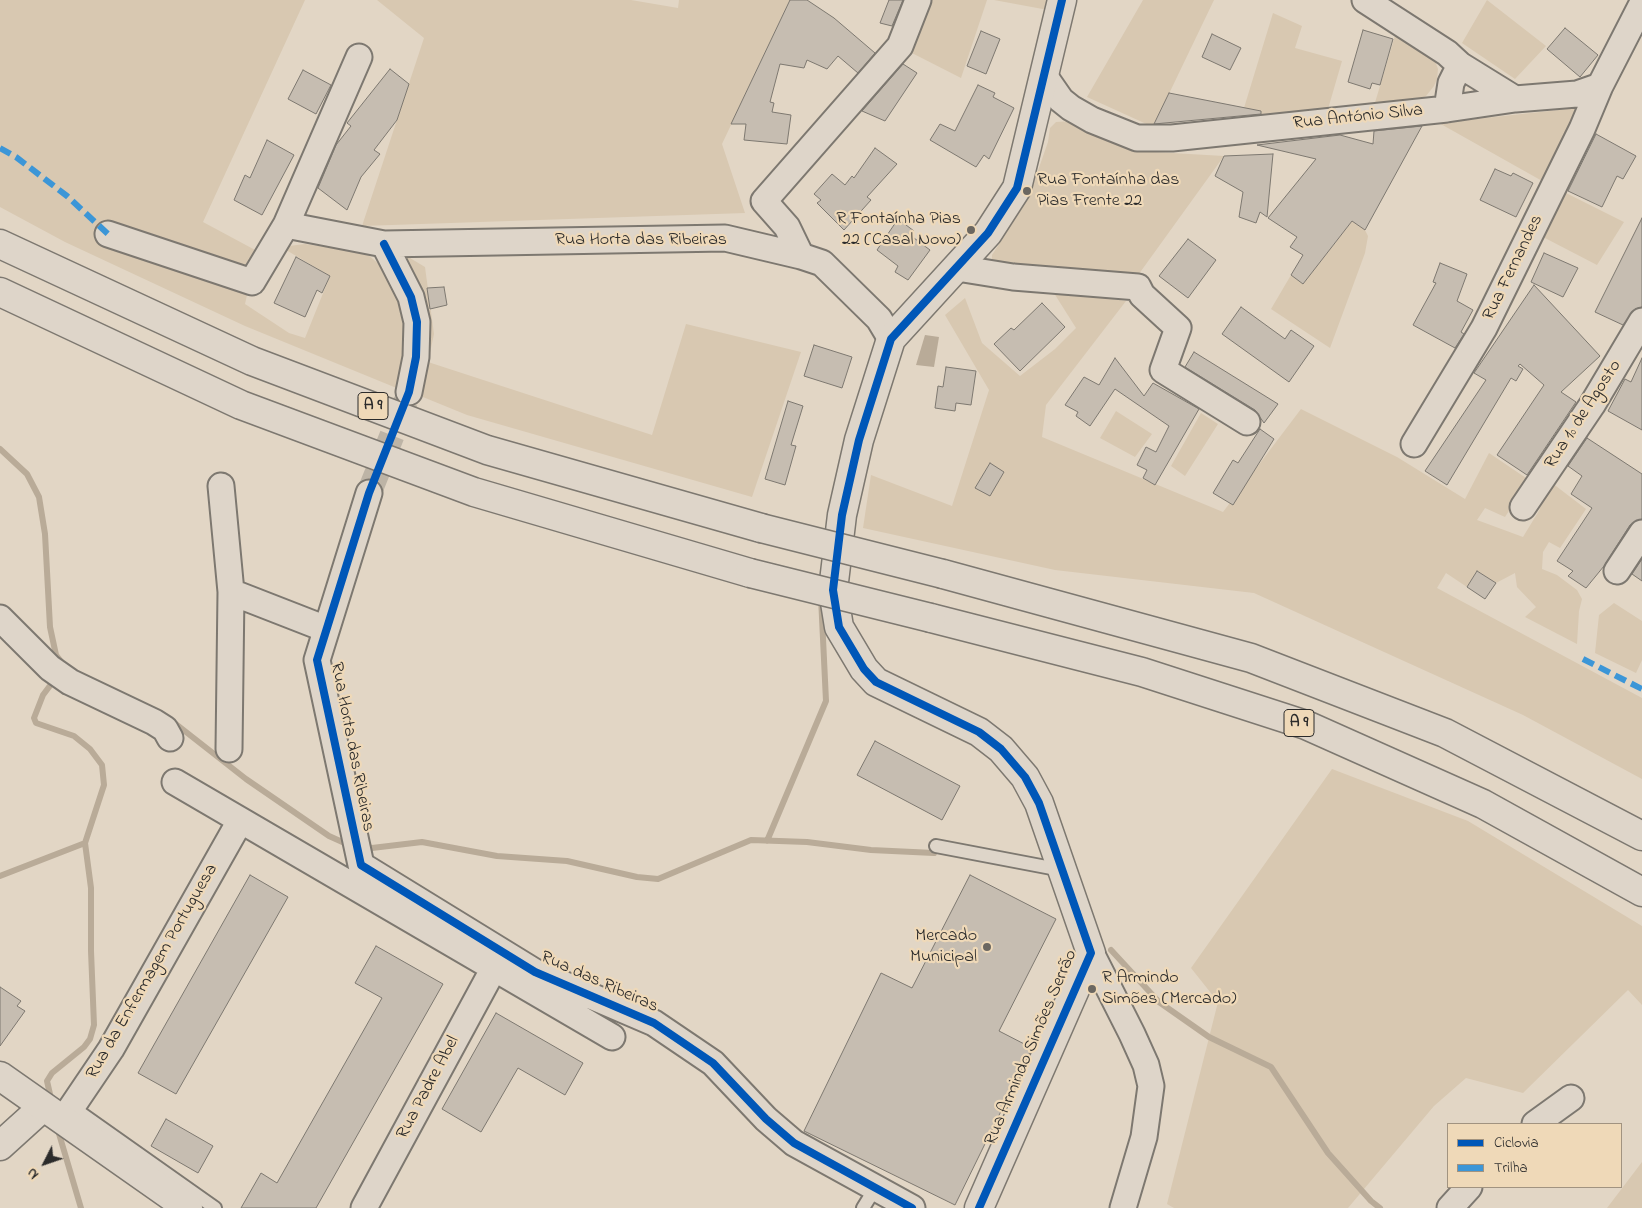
<!DOCTYPE html>
<meta charset="utf-8">
<style>
body{margin:0}
#map{position:relative;width:1642px;height:1208px;overflow:hidden;background:#e2d6c5;font-family:"Indie Flower",sans-serif}
canvas{display:block}
.legend{position:absolute;left:1447px;top:1123px;width:175px;height:65px;box-sizing:border-box;background:#efd9b8;border:1px solid #a19380;margin:0;padding:6px 9px;list-style:none;font-size:15px;color:#2b2b2b}
.legend li{display:flex;align-items:center;gap:10px;height:25px}
.legend b{width:25px;border:1px solid #a19380}
.north{position:absolute;left:20px;top:1138px;width:50px;height:50px;-webkit-text-stroke:4px #efd9b8;paint-order:stroke;rotate:229deg;font-size:14px;font-weight:700;line-height:20px;text-align:center;color:#2b2b2b}
.north::after{content:'';display:block;margin:auto;width:18px;height:22px;background:#2b2b2b;clip-path:polygon(50% 0,100% 100%,50% 72%,0 100%)}
</style>
<div id="map">
<canvas width="1642" height="1208"></canvas>
<ul class="legend">
<li><b style="height:6px;background:#0057b8"></b>Ciclovia</li>
<li><b style="height:6px;background:#3c96d7"></b>Trilha</li>
</ul>
<div class="north">N</div>
</div>
<script>
const g = document.querySelector('canvas').getContext('2d');
g.lineJoin = 'round';
function fill(path, color) { g.fillStyle = color; g.fill(path, 'evenodd'); }
const shape = rows => new Path2D(rows.map(r => 'M' + r).join(''));
function stroke(path, color, width, dash) { g.strokeStyle = color; g.lineWidth = width; g.lineCap = dash ? 'butt' : 'round'; g.setLineDash(dash || []); g.stroke(path); }
function label(font, color, halo, rows, align = 'center') {
  g.font = font + ' "Indie Flower",sans-serif'; g.lineWidth = 4.5; g.setLineDash([]); g.textBaseline = 'middle'; g.strokeStyle = halo; g.fillStyle = color; for (const [text, x, y, turn = 0] of rows) {
    g.save(); g.translate(x, y); g.rotate((+turn || 0) * Math.PI / 180); g.textAlign = isNaN(turn) ? turn : align; if (halo) g.strokeText(text, 0, 0); g.fillText(text, 0, 0); g.restore();
  }
}
const green = shape([
 [0,0,305,0,203,222,257,251,245,304,289,333,305,338,330,276,281,247,305,244,366,253,381,266,394,283,408,319,406,358,399,389,245,326,65,242,0,207],
 [377,0,631,0,678,8,679,0,790,0,722,144,745,213,362,226,424,38],
 [923,0,987,0,961,78,908,51],
 [994,0,1049,0,1048,10],
 [1143,0,1214,0,1153,127,1087,97],
 [1487,0,1546,46,1515,79,1462,43],
 [1273,13,1302,26,1295,48,1342,61,1328,109,1240,121],
 [1397,29,1431,50,1438,69,1437,79,1434,86,1426,96,1416,102,1374,106],
 [1577,108,1544,182,1439,123],
 [1072,121,1124,145,1154,152,1224,156,1136,278,992,262,992,255,1028,199,1048,142,1050,128,1056,122],
 [1562,191,1624,222,1597,265,1543,237],
 [1352,221,1365,230,1368,236,1365,253,1330,348,1271,309,1291,275,1303,284],
 [398,257,410,258,425,267,434,334,428,362,652,435,686,324,801,352,752,497,467,415,418,395],
 [1052,290,1126,301,1046,405,1042,437,1223,512,1301,409,1397,457,1465,499,1489,453,1529,480,1505,517,1485,508,1477,520,1523,537,1540,509,1540,500,1552,483,1586,509,1560,548,1549,542,1543,552,1542,569,1557,575,1577,590,1582,599,1579,611,1577,644,1525,617,1536,607,1517,587,1515,573,1496,583,1477,571,1467,587,1446,573,1437,588,1642,698,1642,779,1523,715,1254,593,1055,570,863,528,871,475,952,506,989,390,945,315,965,298,982,343,1020,376,1055,349,1076,328],
 [1116,411,1152,434,1135,457,1100,438],
 [1201,413,1218,424,1185,476,1171,466],
 [1614,603,1642,621,1642,660,1636,673,1595,653,1599,615],
 [1332,769,1468,821,1642,926,1642,1005,1628,990,1523,1093,1466,1078,1434,1106,1348,1208,1174,1208,1167,1204,1218,1002,1191,968],
 [1642,1162,1642,1208,1607,1208]
]);
const water = shape([
 [925,335,939,337,934,367,916,365]
]);
const stream = shape([
 [0,449,27,474,39,497,45,534,50,627,56,655,63,664],
 [172,721,246,779,329,836,349,845],
 [767,841,826,701,821,597],
 [362,846,372,848,422,842,497,856,567,861,637,877,658,879,751,840,807,842,871,850,934,853],
 [0,876,85,843],
 [1111,950,1159,1002,1209,1037,1271,1067,1328,1153,1371,1201,1380,1208],
 [52,1103,47,1081,52,1073,84,1047,90,1039,94,1025,91,951,91,888,85,843,104,785,102,765,90,749,74,736,36,723,34,718,43,695,55,679],
 [57,1127,81,1208]
]);
const building = shape([
 [790,0,807,0,834,18,875,53,858,73,838,56,827,69,807,60,804,68,780,64,770,102,774,103,772,112,791,115,787,144,744,140,746,124,731,124,790,0],
 [889,0,903,0,892,26,880,23,889,0],
 [1565,28,1598,55,1580,77,1547,49,1565,28],
 [1363,30,1393,39,1380,85,1372,83,1370,89,1348,82,1363,30],
 [981,31,1000,39,986,74,967,66,981,31],
 [1212,34,1241,48,1230,70,1202,57,1212,34],
 [903,64,917,73,885,121,862,111,903,64],
 [390,69,409,84,397,120,374,150,380,154,361,177,347,210,318,188,336,145,351,126,347,123,390,69],
 [303,70,331,85,316,114,288,99,303,70],
 [978,85,995,93,993,97,1014,108,989,159,984,155,976,167,930,140,940,124,955,131,978,85],
 [1169,93,1261,111,1261,114,1154,124,1169,93],
 [1422,126,1365,230,1352,221,1303,284,1291,275,1303,255,1290,247,1297,237,1268,218,1316,159,1257,145,1340,135,1373,144,1374,131,1422,126],
 [1596,134,1636,156,1623,179,1617,176,1602,207,1568,191,1596,134],
 [267,140,294,155,262,215,234,200,245,175,250,178,267,140],
 [875,148,897,164,867,197,871,200,844,230,817,203,821,200,814,194,832,174,845,185,852,176,854,178,875,148],
 [1273,154,1267,217,1260,212,1256,223,1239,217,1243,192,1215,176,1224,156,1273,154],
 [1495,169,1511,176,1513,173,1533,183,1516,217,1480,200,1495,169],
 [1642,218,1642,307,1635,309,1623,325,1595,312,1642,218],
 [898,219,914,231,910,235,930,250,908,280,895,272,898,266,877,250,898,219],
 [1188,239,1216,260,1188,298,1159,276,1188,239],
 [1544,253,1578,268,1563,297,1531,282,1544,253],
 [296,257,330,276,322,293,317,290,305,317,274,303,296,257],
 [1440,263,1467,274,1457,301,1473,310,1461,332,1464,334,1455,348,1413,325,1436,283,1433,282,1440,263],
 [1534,285,1600,356,1561,392,1576,402,1527,475,1497,455,1544,385,1520,364,1518,366,1523,369,1516,381,1511,378,1447,485,1425,471,1486,380,1474,373,1534,285],
 [444,287,447,305,430,309,427,288,444,287],
 [1042,303,1065,327,1020,371,994,344,1011,328,1014,330,1042,303],
 [1241,307,1285,339,1291,330,1314,346,1289,382,1222,334,1241,307],
 [814,345,852,357,842,388,804,376,814,345],
 [1194,352,1278,404,1264,423,1255,410,1185,367,1194,352],
 [1115,358,1144,396,1153,383,1199,409,1155,485,1143,478,1147,470,1137,465,1146,447,1156,452,1169,426,1115,389,1090,426,1076,416,1078,412,1065,405,1084,377,1099,385,1115,358],
 [1642,358,1642,430,1608,411,1625,379,1631,382,1642,358],
 [946,367,976,371,971,405,956,403,955,411,935,408,938,386,943,387,946,367],
 [788,401,803,406,791,445,796,446,785,485,765,479,788,401],
 [1260,429,1274,439,1233,505,1213,493,1233,460,1238,463,1260,429],
 [1587,438,1642,474,1642,519,1630,525,1604,566,1586,588,1568,576,1573,571,1557,561,1592,508,1571,494,1582,476,1568,466,1587,438],
 [990,463,1004,472,990,496,975,488,990,463],
 [1642,559,1642,581,1632,574,1642,559],
 [1477,571,1496,583,1485,599,1467,587,1477,571],
 [875,741,960,786,942,820,857,775,875,741],
 [250,875,288,897,176,1094,138,1073,250,875],
 [970,875,1056,919,999,1031,1032,1048,955,1205,804,1131,881,973,912,988,970,875],
 [376,946,443,984,316,1208,241,1208,261,1173,277,1183,382,998,355,983,376,946],
 [0,987,21,1001,17,1006,25,1011,0,1046,0,987],
 [496,1013,583,1063,565,1095,518,1068,481,1132,442,1109,496,1013],
 [166,1119,213,1146,198,1173,151,1146,166,1119]
]);
const minorTunnel = shape([
 [369,493,407,398]
]);
const service = shape([
 [936,846,1062,870],
 [72,1107,215,1208],
 [863,1208,876,1187]
]);
const minor = shape([
 [1365,0,1447,53,1460,65,1515,99],
 [1045,77,1061,100,1071,108,1092,120,1137,138,1172,138,1447,109,1515,99,1577,94,1600,86,1642,4],
 [1447,109,1451,83,1460,65],
 [286,225,384,244,725,238,801,256,822,263,879,319,891,339],
 [108,234,252,282,286,225,359,57],
 [384,244,411,297,417,322,416,357,409,392],
 [801,256,787,227,764,201,900,46,918,0],
 [957,268,1013,277,1138,287,1142,295,1178,328,1163,370,1247,422],
 [1414,444,1484,328,1582,129,1600,86],
 [221,486,231,592,326,629],
 [369,493,317,660,361,865,535,972,654,1023,713,1063,766,1119,794,1143,912,1208],
 [1523,507,1592,405,1642,321],
 [1617,571,1642,533],
 [0,618,50,668,70,682,154,722,165,729,170,738],
 [229,749,231,592],
 [175,782,612,1037],
 [1091,953,1132,1034,1146,1065,1151,1086,1144,1137,1123,1208],
 [63,1120,111,1049,240,821],
 [1535,1124,1571,1098],
 [364,1208,494,968],
 [1450,1208,1469,1187]
]);
const tertiary = shape([
 [0,1146,43,1107],
 [979,1208,1091,953,1039,803,1025,777,1001,749,979,732,876,682,864,669,839,627,833,590,842,515,859,440,891,339,988,233,1017,188,1062,0]
]);
const secondary = shape([
 [0,1076,188,1208]
]);
const motorway = shape([
 [0,244,252,361,487,450,761,528],
 [0,292,241,405,474,492,750,573],
 [943,574,1251,658,1445,733,1642,836],
 [931,618,1142,672,1306,725,1483,804,1642,892]
]);
const motorwayBridge = shape([
 [761,528,943,574],
 [750,573,931,618]
]);
const quiet = shape([
 [0,148,16,157,67,196,108,234],
 [1583,659,1642,689]
]);
const cycleway = shape([
 [384,244,411,297,417,322,416,357,409,392,369,493,317,660,361,865,535,972,654,1023,713,1063,766,1119,794,1143,912,1208],
 [979,1208,1091,953,1039,803,1025,777,1001,749,979,732,876,682,864,669,839,627,833,590,842,515,859,440,891,339,988,233,1017,188,1062,0]
]);
const markers = [
 [1027,191,5,"#6b6761"],
 [971,230,5,"#6b6761"],
 [987,947,5,"#6b6761"],
 [1092,989,5,"#6b6761"]
];
const shields = [
 [373,406,30],
 [1299,723,30]
];
const shieldNames = [
 ["A 9",373,406],
 ["A 9",1299,723]
];
const streetNames = [
 ["Rua António Silva",1358,118,-6],
 ["Rua Horta das Ribeiras",641,241],
 ["Rua Fernandes",1514,268,-64],
 ["Rua 1º de Agosto",1584,415,-57],
 ["Rua Horta das Ribeiras",351,747,79],
 ["Rua da Enfermagem Portuguesa",153,972,-60],
 ["Rua das Ribeiras",599,983,24],
 ["Rua Armindo Simões Serrão",1032,1048,-67],
 ["Rua Padre Abel",429,1088,-62]
];
const poiNames = [
 ["Rua Fontaínha das",1037,181],
 ["Pias Frente 22",1037,202],
 ["R Fontaínha Pias",961,220,"right"],
 ["22 (Casal Novo)",961,241,"right"],
 ["Mercado",977,937,"right"],
 ["Municipal",977,958,"right"],
 ["R Armindo",1102,979],
 ["Simões (Mercado)",1102,1000]
];
fill(green, '#d8c8b1');
fill(water, '#b9ab98');
stroke(stream, '#b9ab98', 6);
fill(building, '#c6bdb1');
stroke(building, '#7d7870', 1);
stroke(minorTunnel, '#bdb4a6', 25, [25, 12]);
stroke(service, '#7d7870', 16);
stroke(minor, '#7d7870', 29);
stroke(tertiary, '#7d7870', 31);
stroke(secondary, '#7d7870', 31);
stroke(motorway, '#7d7870', 31);
stroke(service, '#ded5c9', 12);
stroke(minor, '#ded5c9', 25);
stroke(tertiary, '#ded5c9', 28);
stroke(secondary, '#ded5c9', 28);
stroke(motorway, '#ded5c9', 28);
stroke(motorwayBridge, '#7d7870', 31, []);
stroke(motorwayBridge, '#ded5c9', 28);
stroke(quiet, '#3c96d7', 6, [12, 6]);
stroke(cycleway, '#0057b8', 8);
for (const [x, y, r, color] of markers) { const dot = new Path2D(); dot.arc(x, y, r, 0, 2 * Math.PI); g.fillStyle = color; g.fill(dot); stroke(dot, '#efd9b8', 2); }
for (const [x, y, w] of shields) { const box = new Path2D(); box.roundRect(x - w / 2, y - 13.5, w, 27, 4); g.fillStyle = '#efd9b8'; g.fill(box); stroke(box, '#2b2b2b', 1); }
label('bold 16px', '#2b2b2b', null, shieldNames);
label('18px', '#2b2b2b', '#efd9b8', streetNames);
label('18px', '#2b2b2b', '#efd9b8', poiNames, 'left');
</script>
